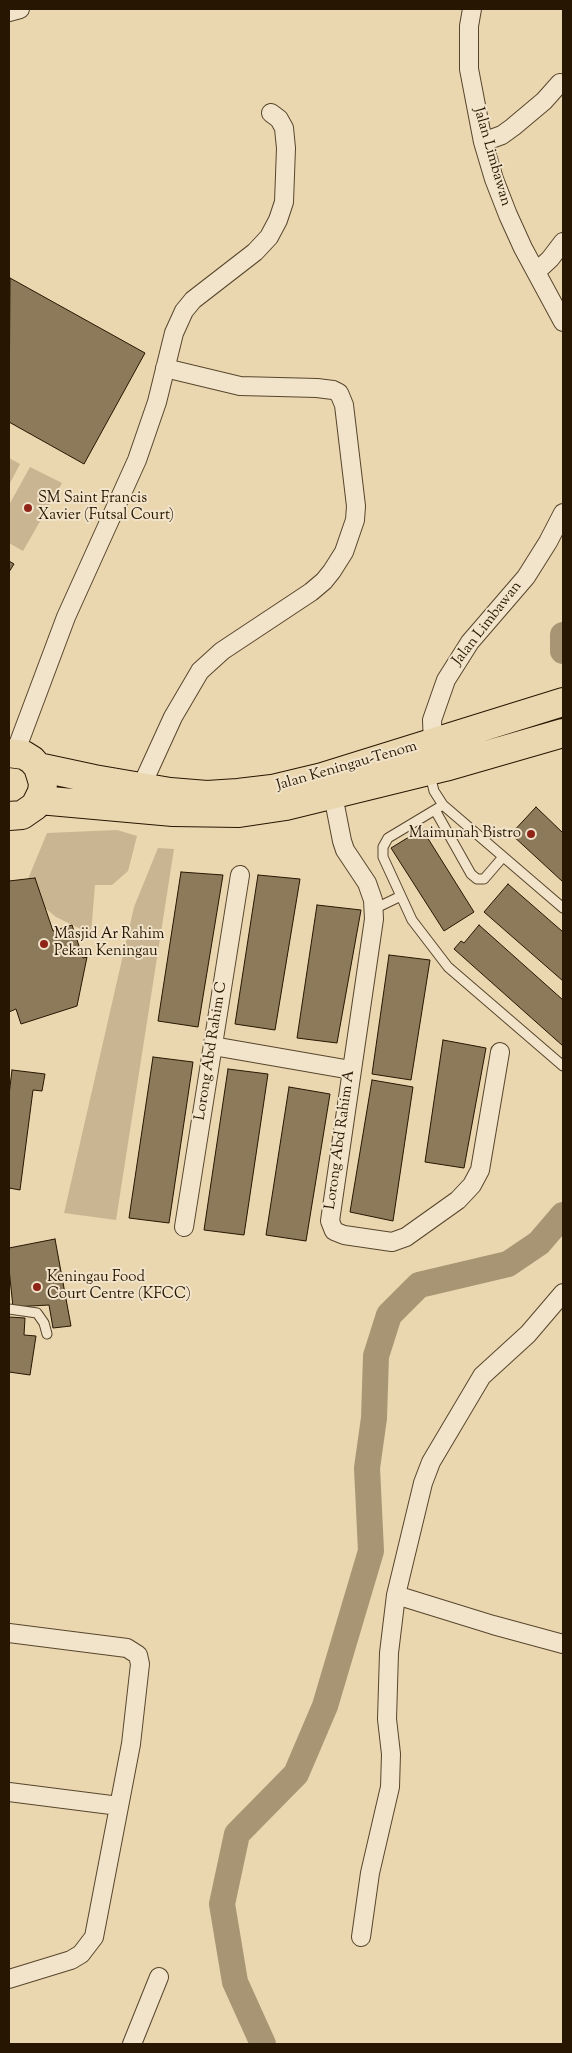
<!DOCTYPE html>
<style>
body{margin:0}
#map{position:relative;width:572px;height:2053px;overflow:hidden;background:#ead6af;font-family:"Sorts Mill Goudy",serif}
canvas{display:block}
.frame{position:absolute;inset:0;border:10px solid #271601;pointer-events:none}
</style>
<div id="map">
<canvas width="572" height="2053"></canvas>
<div class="frame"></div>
</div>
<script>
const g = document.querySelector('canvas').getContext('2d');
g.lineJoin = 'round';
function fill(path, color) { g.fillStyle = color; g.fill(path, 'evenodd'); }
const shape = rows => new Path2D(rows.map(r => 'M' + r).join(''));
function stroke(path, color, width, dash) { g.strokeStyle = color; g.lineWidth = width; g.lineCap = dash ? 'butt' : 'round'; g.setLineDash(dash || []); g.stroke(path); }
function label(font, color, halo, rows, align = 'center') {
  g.font = font + ' "Sorts Mill Goudy",serif'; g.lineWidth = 4; g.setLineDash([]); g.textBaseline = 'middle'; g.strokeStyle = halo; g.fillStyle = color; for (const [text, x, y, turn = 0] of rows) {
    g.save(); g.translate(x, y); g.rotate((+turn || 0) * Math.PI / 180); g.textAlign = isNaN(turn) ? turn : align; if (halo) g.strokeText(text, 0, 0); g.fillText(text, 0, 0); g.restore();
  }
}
const green = shape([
 [9,458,20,464,9,485],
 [30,467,62,483,23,551,9,543,9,505],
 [117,830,137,836,128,871,112,885,95,885,91,934,56,917,45,908,28,879,47,833],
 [158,848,174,849,116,1220,64,1213,134,907]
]);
const river = shape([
 [563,635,563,651],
 [263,2044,235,1982,222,1904,237,1834,296,1774,325,1706,371,1551,367,1468,374,1418,376,1356,389,1315,419,1285,508,1264,539,1243,563,1215]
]);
const building = shape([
 [10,278,145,353,84,464,9,422,10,278],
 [9,561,14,564,9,572,9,561],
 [536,807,563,833,563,882,511,834,536,807],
 [422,829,474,912,444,931,391,848,422,829],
 [181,872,223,875,198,1027,158,1021,181,872],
 [258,875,300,879,275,1030,235,1024,258,875],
 [35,878,53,931,72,925,83,958,87,957,77,1006,21,1024,16,1009,9,1012,9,881,35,878],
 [508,884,563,932,563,981,484,912,508,884],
 [317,905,361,910,337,1043,297,1038,317,905],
 [479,925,563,1000,563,1046,454,949,461,941,464,943,479,925],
 [389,955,430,960,411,1080,372,1074,389,955],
 [443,1040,486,1048,464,1168,425,1162,443,1040],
 [153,1057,193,1062,169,1223,129,1218,153,1057],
 [228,1069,268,1074,244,1235,204,1230,228,1069],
 [12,1070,45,1074,42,1091,33,1090,20,1190,9,1188,9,1095,12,1070],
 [372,1080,413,1087,393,1221,350,1212,372,1080],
 [289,1087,330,1094,306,1241,266,1235,289,1087],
 [55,1239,71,1326,53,1328,49,1305,13,1307,9,1269,9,1248,55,1239],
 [9,1317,25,1318,24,1335,36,1336,30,1375,9,1372,9,1317]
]);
const service = shape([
 [430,775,434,791,443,805,563,908],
 [443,805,388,838,383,847,383,857,412,920,448,967,563,1066],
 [435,810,471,874,477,879,484,879,503,857],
 [374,909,401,896],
 [9,1309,37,1313,44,1323,47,1334]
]);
const minor = shape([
 [472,9,469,26,469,69,483,142,494,179,508,215,523,248,563,322],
 [9,12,20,9],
 [483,142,502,135,513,127,544,101,560,83],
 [536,272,550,259,563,242],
 [433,742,432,720,446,680,470,642,526,577,548,542,563,513],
 [15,753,66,617,137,460,157,402,174,333,184,311,193,300,255,252,269,237,278,220,284,202,286,148,284,128,279,119,271,113],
 [141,787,173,717,200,671,222,651,311,592,324,581,332,571,344,552,355,520,356,506,344,405,339,393,333,390,317,388,240,386,165,368],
 [333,795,342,841,345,850,367,883,373,900,374,919,330,1221,334,1231,344,1235,392,1242,406,1237,458,1200,472,1185,480,1170,500,1052],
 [213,1046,351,1070],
 [184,1227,240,875],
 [396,1595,493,1625,563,1644],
 [9,1633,127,1648,138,1655,140,1664,131,1744,94,1937,81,1954,71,1960,9,1979],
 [9,1792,119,1806],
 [361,1937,370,1873,390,1787,391,1754,387,1719,389,1653,396,1595,423,1483,431,1462,482,1376,528,1334,563,1293],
 [132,2044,159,1977]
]);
const primary = shape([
 [9,753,24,755,32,760,38,767,43,783,42,792,35,806,22,815,9,816],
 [38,767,94,779,170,792,207,795,238,793,272,789,322,777,563,702],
 [39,800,173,812,239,813,286,806,445,767,563,733]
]);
const markers = [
 [28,508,5,"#8f2418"],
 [531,834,5,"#8f2418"],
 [44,944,5,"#8f2418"],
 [37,1287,5,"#8f2418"]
];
const streetNames = [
 ["Jalan Limbawan",491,157,74],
 ["Jalan Limbawan",488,624,-52],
 ["Jalan Keningau-Tenom",347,767,-16],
 ["Lorong Abd Rahim C",212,1051,-81],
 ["Lorong Abd Rahim A",341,1140,-82]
];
const poiNames = [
 ["SM Saint Francis",38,499],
 ["Xavier (Futsal Court)",38,516],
 ["Maimunah Bistro",521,834,"right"],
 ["Masjid Ar Rahim",54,935],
 ["Pekan Keningau",54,952],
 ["Keningau Food",47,1278],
 ["Court Centre (KFCC)",47,1295]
];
fill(green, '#c9b591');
stroke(river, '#a89574', 26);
fill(building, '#8c7a5b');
stroke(building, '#271601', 1);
stroke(service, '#58462c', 11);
stroke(minor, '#58462c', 20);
stroke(primary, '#271601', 30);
stroke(service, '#f1e4cb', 9);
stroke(minor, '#f1e4cb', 18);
stroke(primary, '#ead6af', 28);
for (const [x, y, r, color] of markers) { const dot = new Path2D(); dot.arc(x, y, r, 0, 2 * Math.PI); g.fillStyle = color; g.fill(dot); stroke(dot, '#f1e4cb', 2); }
label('15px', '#271601', '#f1e4cb', streetNames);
label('15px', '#271601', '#f1e4cb', poiNames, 'left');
</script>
